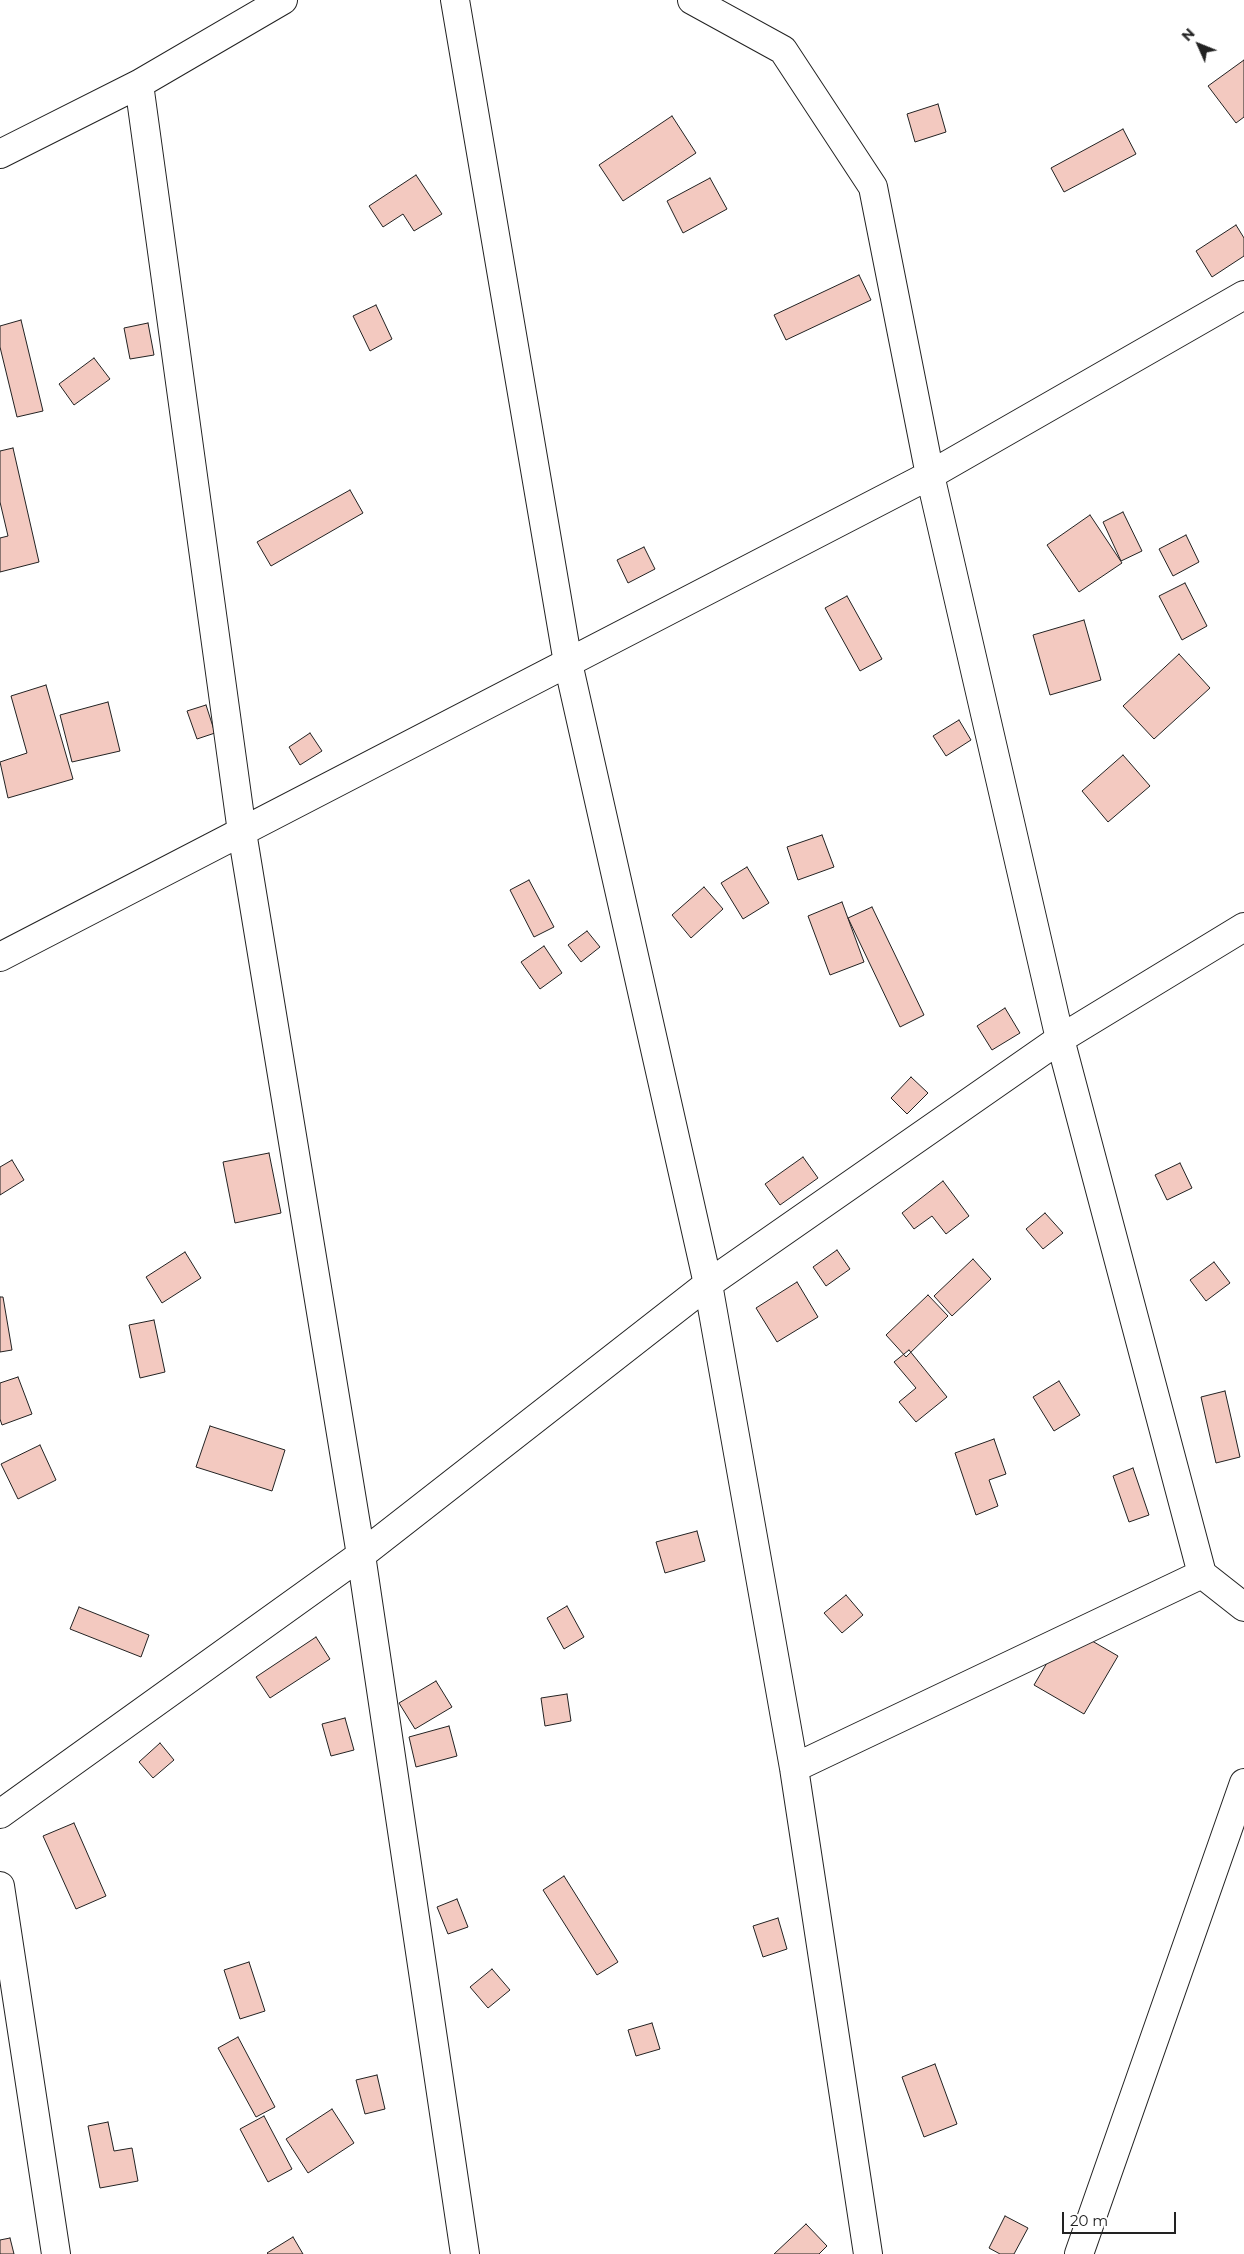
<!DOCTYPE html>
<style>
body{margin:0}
#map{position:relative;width:1244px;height:2254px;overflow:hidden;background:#fff;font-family:Montserrat,sans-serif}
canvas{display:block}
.north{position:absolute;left:1174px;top:20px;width:50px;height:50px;-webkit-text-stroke:4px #fff;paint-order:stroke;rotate:314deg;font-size:14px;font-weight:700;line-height:20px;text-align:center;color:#222}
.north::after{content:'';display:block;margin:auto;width:18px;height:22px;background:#222;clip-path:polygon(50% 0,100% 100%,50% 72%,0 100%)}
.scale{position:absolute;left:1062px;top:2212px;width:114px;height:22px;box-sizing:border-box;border:2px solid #222;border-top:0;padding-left:6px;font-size:15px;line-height:18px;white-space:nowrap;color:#222;-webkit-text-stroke:4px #fff;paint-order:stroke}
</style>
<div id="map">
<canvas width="1244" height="2254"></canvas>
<div class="north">N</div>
<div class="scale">20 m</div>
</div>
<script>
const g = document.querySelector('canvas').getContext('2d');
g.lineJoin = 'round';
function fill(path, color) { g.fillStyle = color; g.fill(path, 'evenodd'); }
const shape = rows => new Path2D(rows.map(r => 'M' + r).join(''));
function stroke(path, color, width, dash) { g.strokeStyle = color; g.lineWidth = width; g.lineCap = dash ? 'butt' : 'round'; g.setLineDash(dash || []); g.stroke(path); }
const building = shape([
 [1244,60,1244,117,1236,123,1208,86,1244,60],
 [938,104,946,132,915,142,907,114,938,104],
 [672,116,696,153,623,201,599,165,672,116],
 [1123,129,1136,154,1064,192,1051,168,1123,129],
 [416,175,442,214,414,231,403,214,383,227,369,206,416,175],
 [710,178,727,209,683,233,667,201,710,178],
 [1236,225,1244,238,1244,256,1212,277,1196,251,1236,225],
 [859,275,871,300,786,340,774,315,859,275],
 [376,305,392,339,370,351,353,316,376,305],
 [21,320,43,411,17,417,0,347,0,326,21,320],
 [148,323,154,355,130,359,124,328,148,323],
 [94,358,110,379,74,405,59,384,94,358],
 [13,448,39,562,0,572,0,538,8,536,0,502,0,451,13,448],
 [350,490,363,513,271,566,257,542,350,490],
 [1123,512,1142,551,1121,561,1103,522,1123,512],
 [1090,515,1122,563,1079,592,1047,545,1090,515],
 [1186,535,1199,562,1173,576,1159,549,1186,535],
 [644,547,655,569,628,583,617,560,644,547],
 [1185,583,1207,626,1182,640,1159,596,1185,583],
 [847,596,882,659,860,671,825,608,847,596],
 [1084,620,1101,680,1050,695,1033,635,1084,620],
 [1179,654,1210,688,1154,739,1123,706,1179,654],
 [46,685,73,779,8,798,0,762,27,753,11,696,46,685],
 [108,702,120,751,72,762,60,715,108,702],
 [206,705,215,733,197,739,187,711,206,705],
 [959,720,971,740,946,756,933,736,959,720],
 [310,733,322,751,300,765,289,747,310,733],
 [1123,755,1150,786,1108,822,1082,791,1123,755],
 [822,835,834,867,798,880,787,847,822,835],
 [747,867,769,903,743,919,721,883,747,867],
 [529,880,554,927,534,937,510,890,529,880],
 [704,887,723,909,691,938,672,915,704,887],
 [842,902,864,962,830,975,808,916,842,902],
 [872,907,924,1015,900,1027,848,918,872,907],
 [587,931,600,947,581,962,568,945,587,931],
 [544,946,562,973,540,989,521,962,544,946],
 [1005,1008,1020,1033,992,1050,977,1026,1005,1008],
 [911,1077,928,1093,907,1114,891,1098,911,1077],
 [269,1153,281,1213,235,1223,223,1162,269,1153],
 [803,1157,818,1178,780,1205,765,1184,803,1157],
 [12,1160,24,1180,0,1195,0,1167,12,1160],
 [1180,1163,1192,1188,1167,1200,1155,1175,1180,1163],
 [943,1181,969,1216,946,1234,932,1216,914,1229,902,1213,943,1181],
 [1045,1213,1063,1233,1043,1249,1026,1229,1045,1213],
 [837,1250,850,1269,826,1286,813,1267,837,1250],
 [185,1252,201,1278,162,1303,146,1277,185,1252],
 [973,1259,991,1279,952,1316,934,1296,973,1259],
 [1214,1262,1230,1283,1206,1301,1190,1280,1214,1262],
 [797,1282,818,1317,777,1342,756,1308,797,1282],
 [928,1295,948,1316,906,1357,886,1335,928,1295],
 [0,1297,3,1297,12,1350,0,1352,0,1297],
 [154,1320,165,1372,140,1378,129,1325,154,1320],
 [909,1350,947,1397,916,1422,899,1402,916,1388,894,1362,909,1350],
 [18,1377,32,1414,2,1425,0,1419,0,1383,18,1377],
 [1059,1381,1080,1415,1054,1431,1033,1397,1059,1381],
 [1225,1391,1240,1457,1216,1463,1201,1397,1225,1391],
 [210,1426,285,1450,272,1491,196,1467,210,1426],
 [994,1439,1006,1474,989,1480,998,1506,976,1515,955,1453,994,1439],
 [40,1445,56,1480,18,1499,1,1464,40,1445],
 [1133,1468,1149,1515,1129,1522,1113,1476,1133,1468],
 [697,1531,705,1561,665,1573,656,1542,697,1531],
 [846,1595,863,1615,842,1633,824,1613,846,1595],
 [567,1606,584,1637,564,1649,547,1618,567,1606],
 [79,1607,149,1635,141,1657,70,1629,79,1607],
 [1068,1627,1118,1656,1084,1714,1034,1685,1068,1627],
 [316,1637,330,1659,270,1698,256,1677,316,1637],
 [436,1681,452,1707,415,1729,399,1703,436,1681],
 [567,1694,571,1721,545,1726,541,1698,567,1694],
 [345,1718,354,1750,331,1756,322,1724,345,1718],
 [449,1726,457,1756,416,1767,409,1737,449,1726],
 [160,1743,174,1760,153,1778,139,1762,160,1743],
 [74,1823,106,1896,76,1909,43,1836,74,1823],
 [564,1876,618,1962,597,1975,543,1890,564,1876],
 [457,1899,468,1927,448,1934,437,1907,457,1899],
 [778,1918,787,1949,763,1957,753,1926,778,1918],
 [249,1962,265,2011,240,2019,224,1970,249,1962],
 [492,1969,510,1990,488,2008,470,1987,492,1969],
 [652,2023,660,2049,636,2056,628,2030,652,2023],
 [238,2037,275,2107,256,2117,218,2048,238,2037],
 [935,2064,957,2124,924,2137,902,2077,935,2064],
 [377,2075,385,2109,365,2114,356,2080,377,2075],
 [332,2109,354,2143,308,2173,286,2139,332,2109],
 [264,2116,292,2169,268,2182,240,2129,264,2116],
 [108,2122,114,2151,132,2148,138,2181,100,2188,88,2126,108,2122],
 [1005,2216,1028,2228,1014,2254,1000,2254,989,2248,1005,2216],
 [806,2224,827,2246,819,2254,774,2254,806,2224],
 [293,2237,303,2254,268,2254,267,2253,293,2237],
 [10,2238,14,2254,0,2254,0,2240,10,2238]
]);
const street = shape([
 [455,0,568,663,708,1284,794,1768,868,2254],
 [692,0,783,50,873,187,930,475,1060,1039,1202,1574,1244,1607],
 [139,84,242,832,361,1555,465,2254],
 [0,154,139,84,283,0],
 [0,957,930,475,1244,295],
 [794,1768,1202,1574],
 [0,1814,361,1555,708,1284,1060,1039,1244,927],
 [0,1886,56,2254]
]);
const primary = shape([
 [1079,2254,1244,1783]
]);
fill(building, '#f3c9c0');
stroke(building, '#222', 1);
stroke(street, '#222', 30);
stroke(primary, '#222', 30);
stroke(street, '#fff', 28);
stroke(primary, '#fff', 28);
</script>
